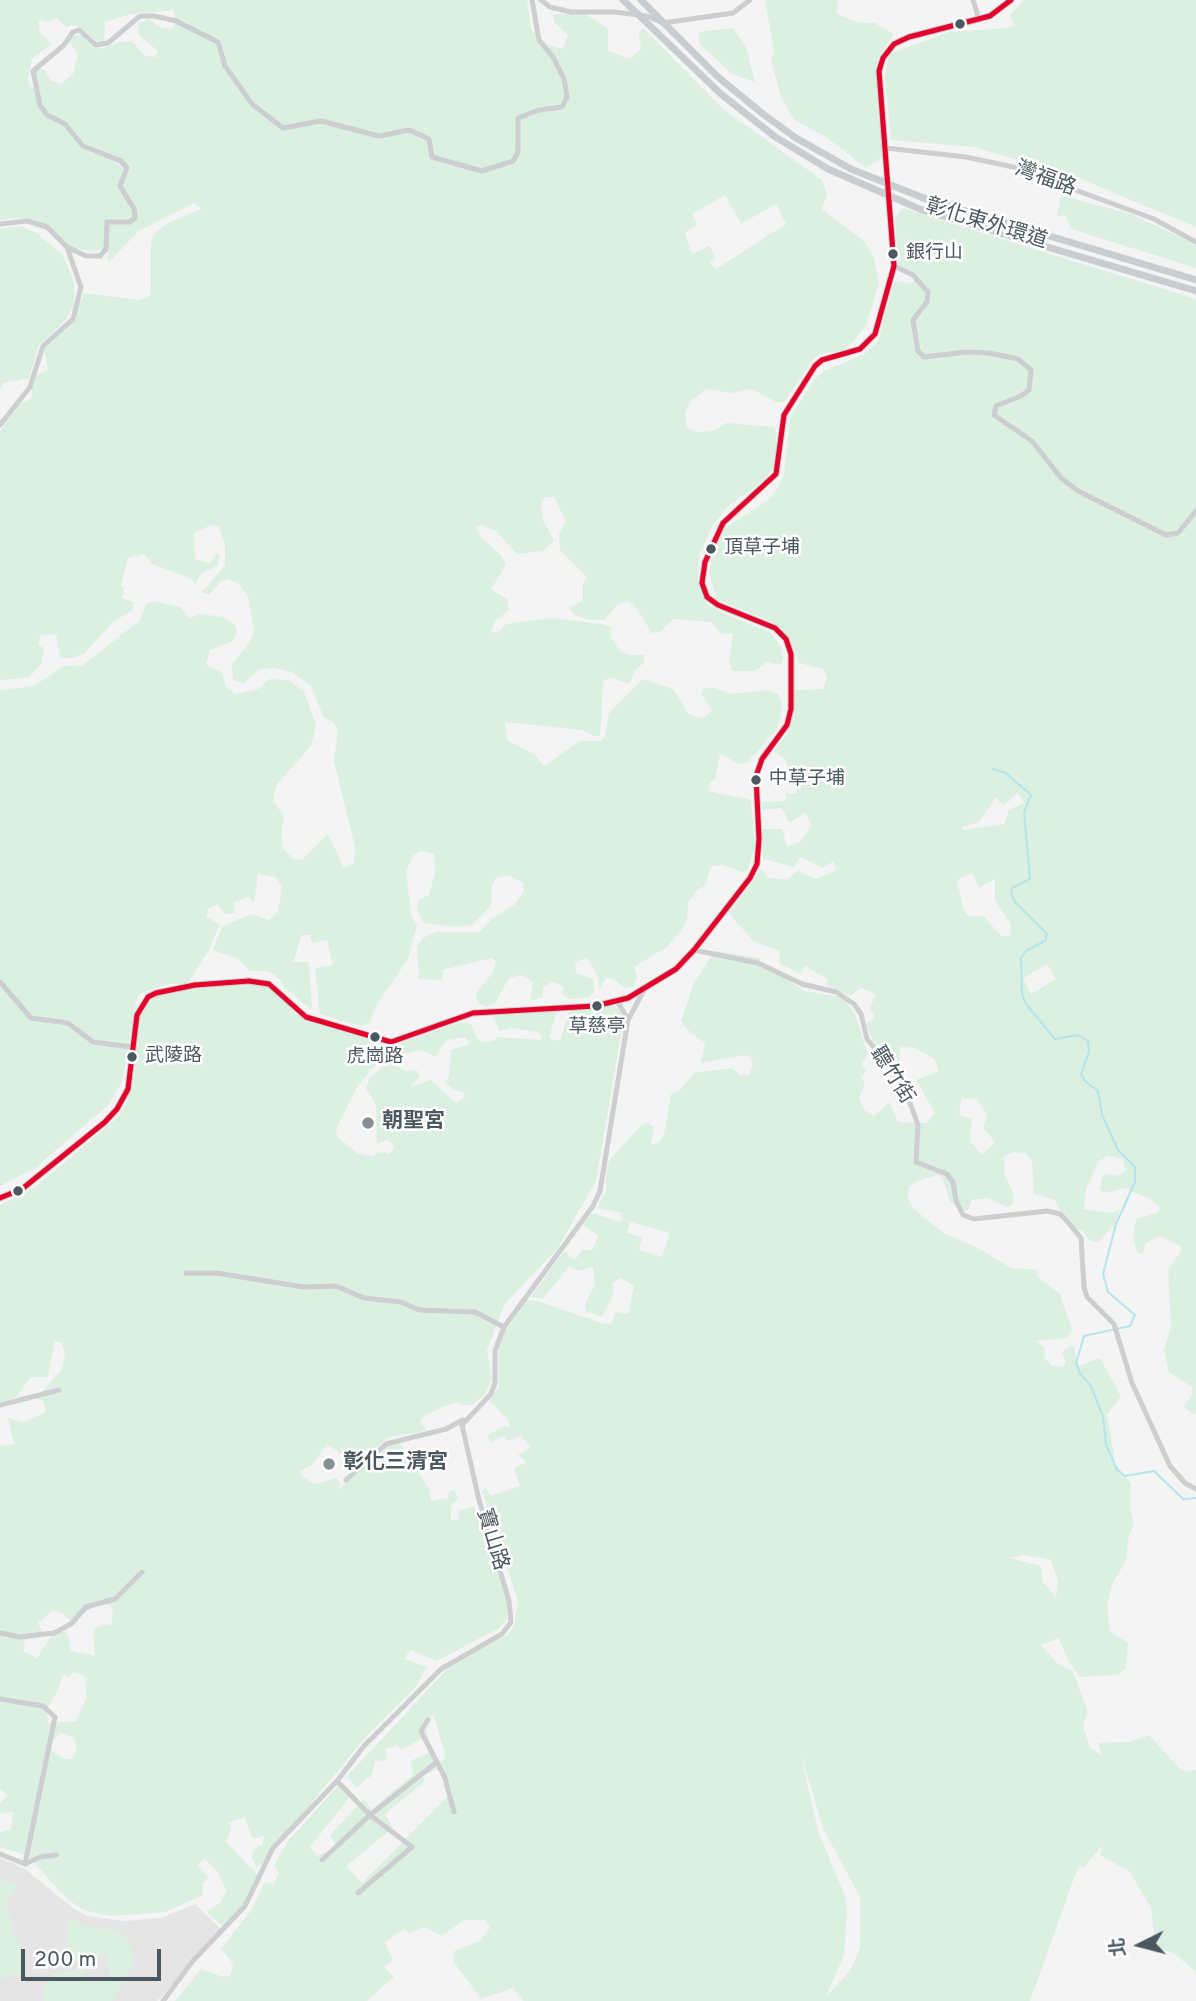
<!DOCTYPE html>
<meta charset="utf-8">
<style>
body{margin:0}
#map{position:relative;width:1196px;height:2001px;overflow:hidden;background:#f4f4f4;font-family:Overpass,"Noto Sans TC",sans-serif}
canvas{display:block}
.north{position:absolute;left:1105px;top:1910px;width:70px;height:70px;-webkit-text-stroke:5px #fff;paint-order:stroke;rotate:264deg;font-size:19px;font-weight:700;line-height:28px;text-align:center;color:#4c585f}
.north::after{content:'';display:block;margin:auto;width:24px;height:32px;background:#4c585f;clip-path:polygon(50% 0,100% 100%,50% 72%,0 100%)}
.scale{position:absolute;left:21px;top:1949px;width:140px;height:32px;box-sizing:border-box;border:4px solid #4c585f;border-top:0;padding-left:9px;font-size:21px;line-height:24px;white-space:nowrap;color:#4c585f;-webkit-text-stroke:5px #fff;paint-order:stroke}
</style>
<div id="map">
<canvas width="1196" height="2001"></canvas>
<div class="north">北</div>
<div class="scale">200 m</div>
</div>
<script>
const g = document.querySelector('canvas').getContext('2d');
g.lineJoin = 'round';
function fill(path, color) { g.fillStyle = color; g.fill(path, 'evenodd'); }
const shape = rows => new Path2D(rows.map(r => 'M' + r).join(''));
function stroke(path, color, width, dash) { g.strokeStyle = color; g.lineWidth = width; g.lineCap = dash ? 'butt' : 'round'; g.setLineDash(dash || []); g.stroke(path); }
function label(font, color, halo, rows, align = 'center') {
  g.font = font + ' Overpass,"Noto Sans TC",sans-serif'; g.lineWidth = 5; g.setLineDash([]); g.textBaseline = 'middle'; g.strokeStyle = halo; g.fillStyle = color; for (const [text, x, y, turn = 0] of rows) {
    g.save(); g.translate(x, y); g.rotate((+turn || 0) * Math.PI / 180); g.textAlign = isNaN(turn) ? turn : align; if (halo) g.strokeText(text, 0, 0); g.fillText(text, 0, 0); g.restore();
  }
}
const education = shape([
 [0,1858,25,1869,74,1909,88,1916,124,1921,161,1918,195,1904,222,1930,157,2001,0,2001]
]);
const green = shape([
 [0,0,527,0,531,29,548,45,563,49,568,35,554,22,553,14,586,14,608,29,608,51,630,59,641,49,639,33,643,28,723,109,822,180,827,194,822,209,865,242,874,258,879,283,866,326,854,341,843,351,824,353,814,358,784,402,776,402,752,389,730,393,707,389,692,399,685,413,687,428,697,432,713,431,726,423,775,427,778,454,776,465,764,480,727,507,713,525,699,555,698,582,707,604,727,615,770,632,781,647,783,658,781,665,767,662,755,671,732,671,729,660,733,634,721,633,711,622,673,619,660,632,652,633,634,605,627,601,617,605,604,620,589,620,574,615,570,608,583,600,583,584,587,577,560,550,559,534,566,521,554,497,546,497,541,502,543,520,554,540,543,551,517,554,496,531,482,525,476,527,481,537,501,555,506,565,491,589,507,599,509,610,495,621,491,632,498,633,506,624,552,618,602,624,612,628,610,636,620,651,630,655,644,655,644,663,636,669,629,684,613,678,603,681,600,736,593,736,582,730,505,722,508,741,534,754,544,766,580,741,601,741,605,736,609,713,643,679,673,689,689,714,699,718,707,716,712,710,701,694,703,689,713,687,731,694,768,690,778,694,782,701,781,717,776,730,747,763,739,764,720,754,715,780,710,782,708,791,751,800,755,846,748,869,744,873,723,865,711,866,705,886,698,889,688,902,687,921,681,930,667,947,634,967,637,978,632,987,624,988,614,979,606,978,600,989,597,975,587,958,577,961,575,965,576,973,593,979,594,992,589,998,570,999,563,995,563,986,552,982,543,987,543,997,530,1001,533,982,522,975,509,978,495,1003,487,1007,478,1003,476,994,493,972,496,961,492,958,442,970,443,980,419,979,417,947,423,938,436,932,479,932,493,918,514,905,524,891,523,883,509,875,496,878,492,885,491,906,472,925,456,927,424,923,417,911,418,900,429,895,435,873,434,854,420,851,414,855,406,870,411,915,417,925,408,959,378,1003,369,1023,359,1026,320,1014,315,968,333,965,327,940,312,943,310,935,302,935,293,962,309,962,312,1010,286,989,276,975,266,971,250,971,238,959,213,950,222,927,251,914,269,920,278,911,282,886,275,877,258,874,254,903,249,897,234,902,235,913,224,914,218,904,208,909,206,917,220,924,208,952,187,984,166,984,141,993,136,1002,122,1082,108,1105,34,1169,0,1186,0,690,34,686,63,666,83,665,139,621,146,604,153,601,180,607,190,618,200,614,223,617,236,626,237,633,231,642,210,650,206,664,222,673,226,687,235,694,258,689,270,679,289,680,304,692,316,724,311,746,278,783,274,794,273,801,284,816,281,835,284,850,295,860,303,859,328,834,344,868,354,863,355,847,334,761,338,731,332,721,324,718,311,686,292,672,273,668,258,670,244,683,233,680,232,664,247,646,254,632,248,597,239,584,228,579,221,581,209,595,202,592,225,565,225,545,219,526,211,525,194,533,195,559,210,563,216,554,220,556,217,566,202,573,195,584,190,578,152,564,144,554,128,558,121,585,124,588,122,598,135,603,132,610,112,623,84,654,71,658,60,658,56,634,41,635,38,644,44,649,41,664,29,678,0,680,0,431,17,406,32,398,32,378,48,369,44,349,47,344,72,323,84,293,139,300,151,295,151,242,155,233,168,223,201,209,194,203,139,231,108,263,108,248,90,252,64,245,44,226,34,221,18,218,0,220],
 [174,10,173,29,159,27,149,19,138,23,139,35,158,51,156,57,145,56,132,41,121,42,99,49,86,36,75,35,68,39,78,55,73,74,61,84,51,81,45,70,37,68,34,72,34,87,31,87,28,79,32,58,52,44,39,31,39,20,49,22,56,18,66,27,75,25,97,41,104,42,105,22,131,14],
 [725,195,741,224,776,204,786,224,716,269,710,262,716,257,709,246,692,254,685,233,697,225,692,214],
 [765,0,838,0,837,14,860,23,875,23,894,34,881,53,876,67,882,157,866,168,826,137,796,121,788,110,781,97,771,60,774,51],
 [1024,0,1196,0,1196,227,1071,175,974,147,891,140,885,76,889,54,949,32,1008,28,1014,24,1009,16],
 [733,28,746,47,755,82,732,74,700,44,698,32],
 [1061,195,1133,215,1187,240,1196,246,1196,268,1071,229,1065,215,1057,216],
 [902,208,1196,299,1196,1415,1184,1407,1193,1393,1192,1387,1169,1372,1164,1351,1171,1325,1168,1270,1181,1251,1180,1246,1160,1236,1146,1243,1142,1255,1137,1252,1133,1236,1136,1219,1157,1213,1160,1208,1150,1199,1125,1188,1104,1193,1100,1189,1102,1178,1106,1174,1117,1176,1125,1171,1123,1159,1108,1156,1099,1161,1086,1189,1084,1209,1109,1213,1120,1210,1114,1225,1099,1241,1094,1242,1089,1240,1083,1231,1068,1225,1055,1200,1034,1194,1032,1161,1025,1153,1014,1152,1004,1156,1005,1176,1014,1195,1012,1205,1007,1207,988,1198,972,1200,968,1210,962,1211,950,1201,942,1177,937,1175,917,1181,909,1188,908,1199,913,1208,943,1233,978,1248,1011,1268,1038,1270,1036,1275,1060,1294,1072,1329,1067,1338,1036,1341,1044,1347,1045,1358,1052,1366,1063,1367,1066,1363,1062,1352,1070,1345,1075,1346,1076,1367,1100,1358,1121,1396,1107,1415,1115,1463,1131,1484,1130,1504,1134,1525,1129,1534,1126,1561,1112,1584,1107,1605,1110,1631,1128,1643,1126,1669,1118,1675,1080,1677,1067,1659,1059,1638,1041,1645,1058,1664,1073,1671,1088,1712,1083,1725,1090,1748,1102,1756,1098,1743,1129,1742,1149,1735,1182,1771,1196,1770,1196,1972,1173,1953,1156,1948,1151,1908,1130,1872,1100,1855,1102,1846,1084,1867,1078,1867,1030,2001,523,2001,513,1988,481,1999,453,1961,454,1951,480,1941,490,1928,485,1920,464,1920,442,1936,424,1927,409,1934,404,1929,385,1942,393,1961,384,1967,394,1977,367,2001,175,2001,201,1969,223,1977,230,1976,233,1964,221,1949,250,1912,265,1882,274,1884,279,1873,274,1866,288,1841,338,1786,351,1796,310,1847,317,1856,337,1847,330,1835,364,1799,371,1810,414,1774,410,1761,431,1752,436,1763,446,1759,434,1715,423,1723,428,1735,401,1750,397,1745,386,1749,387,1760,375,1761,372,1775,357,1787,348,1778,349,1774,450,1666,509,1634,514,1626,518,1601,482,1491,486,1487,490,1496,520,1486,514,1468,527,1462,518,1455,530,1447,521,1436,508,1441,502,1436,491,1443,487,1436,503,1426,509,1428,509,1421,490,1401,499,1387,499,1340,527,1300,538,1301,601,1323,611,1324,616,1312,628,1314,634,1286,621,1278,613,1283,614,1292,602,1317,586,1311,585,1303,595,1284,593,1267,579,1271,569,1266,543,1299,531,1297,564,1251,575,1260,582,1250,592,1250,598,1236,583,1225,592,1213,621,1222,621,1213,597,1208,606,1191,606,1172,609,1161,640,1126,648,1123,654,1127,651,1144,659,1143,664,1135,671,1094,681,1089,694,1073,732,1068,740,1075,749,1075,753,1064,751,1057,746,1055,701,1063,705,1043,688,1030,681,1021,694,983,715,951,760,958,760,967,776,971,804,991,842,997,855,1014,868,1054,861,1065,867,1071,861,1077,865,1085,859,1097,864,1110,874,1116,889,1102,898,1122,927,1123,935,1113,916,1080,939,1071,934,1059,915,1048,900,1047,899,1067,889,1065,876,1049,866,1024,875,1018,870,1008,876,994,861,988,850,996,827,986,827,979,805,966,800,974,780,964,779,951,753,941,727,911,738,902,761,869,769,878,787,880,798,871,816,879,836,870,834,861,823,868,800,857,794,867,763,859,762,829,782,829,787,846,800,842,812,825,805,813,789,823,782,808,762,810,761,802,786,801,786,793,797,794,798,775,789,772,785,759,774,751,789,732,794,690,823,689,827,678,823,669,799,663,790,639,773,622,716,599,709,571,718,539,724,529,771,498,779,485,784,474,790,417,815,379,824,371,863,355,878,342,893,285,896,281,913,284,914,277,898,264,895,218],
 [1018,793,1024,803,1009,810,1004,824,963,830,962,827,979,822,996,797,1003,805],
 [972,873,979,888,995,879,995,900,1011,925,1010,936,1001,936,984,916,969,916,963,909,957,880],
 [1047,964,1056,979,1031,994,1023,978],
 [962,1098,977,1099,987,1115,983,1128,995,1142,982,1155,970,1141,972,1119,959,1115],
 [630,1222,670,1233,662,1257,639,1250,642,1237,627,1233],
 [1024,1555,1051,1560,1058,1581,1056,1597,1042,1581,1041,1566,1010,1558],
 [801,1756,824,1830,860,1897,860,1948,850,1971,826,1997,844,1955,847,1912,845,1896,818,1831],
 [438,1769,452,1792,362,1883,346,1866,393,1828,385,1814,425,1781,423,1776],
 [21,226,35,232,62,254,74,282,74,305,65,321,39,345,29,378,4,383,0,390,0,229],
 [255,981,273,988,295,1014,370,1039,382,1048,381,1059,358,1085,336,1129,337,1136,357,1153,372,1156,379,1152,389,1154,394,1148,393,1144,387,1140,377,1144,376,1105,366,1088,370,1077,382,1068,392,1064,406,1071,417,1070,419,1077,410,1087,431,1080,456,1103,465,1096,464,1092,454,1090,444,1082,449,1077,451,1050,469,1044,466,1037,447,1040,435,1057,423,1050,394,1056,395,1045,460,1022,471,1024,477,1038,483,1042,494,1041,496,1037,540,1040,543,1038,539,1032,512,1028,499,1031,493,1016,500,1012,557,1009,549,1038,560,1041,570,1008,611,1004,620,1010,623,1022,596,1181,557,1249,504,1305,487,1350,492,1378,485,1395,472,1405,462,1405,457,1402,442,1407,423,1417,420,1422,427,1430,425,1431,390,1437,367,1453,360,1450,342,1454,327,1444,312,1465,300,1471,301,1476,315,1484,336,1478,340,1482,338,1490,380,1449,396,1443,402,1446,429,1489,431,1501,448,1498,450,1490,455,1490,458,1499,451,1505,451,1520,459,1520,458,1511,474,1506,508,1603,507,1620,499,1628,437,1661,410,1650,404,1659,427,1667,414,1689,363,1740,260,1866,255,1865,252,1857,253,1850,262,1845,264,1836,253,1839,244,1817,229,1823,231,1830,226,1842,257,1874,257,1882,244,1904,223,1927,207,1912,220,1903,227,1891,217,1871,205,1859,198,1865,209,1878,203,1883,203,1895,165,1912,110,1916,84,1910,67,1899,28,1856,0,1847,0,1832,11,1829,13,1812,0,1814,0,1803,8,1795,0,1789,0,1446,14,1444,8,1418,23,1422,46,1412,43,1401,36,1399,62,1369,65,1354,62,1343,55,1341,48,1377,31,1377,15,1398,0,1402,0,1205,34,1188,117,1118,126,1105,134,1075,140,1015,145,1005,157,995,184,989],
 [100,1602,111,1606,113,1613,111,1626,103,1624,93,1630,95,1656,70,1651,69,1636,64,1631,53,1633,37,1658,23,1651,25,1640,44,1636,38,1623,53,1610,64,1614,72,1622],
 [74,1672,84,1676,87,1697,76,1721,48,1723,47,1709,57,1692,63,1674,68,1678],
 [61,1733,74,1738,77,1750,72,1759,64,1759,50,1750,50,1742],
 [0,1879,18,1885,7,1901,11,1924,26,1965,22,1974,3,1978,0,1977],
 [68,1918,88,1927,113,1929,130,1942,134,1964,112,2001,44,2001,42,1991,54,1974,82,1969,85,1981,111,1976,107,1955,67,1963]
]);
const stream = shape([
 [993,769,1006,773,1031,795,1024,812,1030,879,1012,888,1011,894,1015,902,1047,934,1045,941,1026,951,1021,958,1022,994,1026,1004,1055,1039,1078,1035,1088,1041,1089,1052,1081,1074,1085,1081,1098,1091,1102,1115,1118,1150,1135,1167,1135,1182,1116,1224,1103,1274,1108,1292,1135,1315,1130,1326,1084,1336,1076,1363,1081,1375,1090,1384,1103,1416,1106,1444,1117,1470,1125,1476,1154,1471,1183,1499,1196,1498]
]);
const minor = shape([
 [541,0,550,7,571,12,614,12,647,16,663,23,733,13,750,0],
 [973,0,979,19],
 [886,148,966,157,1013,167,1154,219,1196,242],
 [0,224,27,221,47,227,67,247,86,256,100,256,106,249,107,222,130,222,135,218,134,209,120,186,127,168,121,161,83,146,65,124,47,115,40,105,33,71,64,45,73,32,79,30,96,45,108,43,140,16,154,16,176,21,218,42,225,66,252,104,283,128,321,121,379,136,409,130,429,139,432,157,482,171,513,161,518,152,518,118,539,110,562,107,567,97,564,79,553,57,539,40,532,0],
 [894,266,913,275,928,292,927,302,913,320,918,351,924,357,966,352,989,353,1018,359,1031,370,1029,390,1021,396,996,406,994,415,1032,441,1061,478,1078,491,1166,535,1178,533,1196,511],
 [0,425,30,387,43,346,73,319,81,287,67,247],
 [694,950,758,963,802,984,836,992,854,1004,861,1014,867,1039,891,1068,910,1103,918,1125,916,1162,947,1174,953,1182,956,1201,963,1215,974,1219,1047,1211,1060,1214,1067,1221,1081,1238,1084,1287,1087,1297,1114,1324,1132,1383,1170,1466,1185,1483,1196,1489],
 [0,982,31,1018,68,1023,93,1042,132,1047],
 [617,1001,628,1019],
 [186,1273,216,1273,304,1287,336,1286,364,1298,401,1302,419,1310,475,1312,504,1327],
 [0,1405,59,1390],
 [346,1480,386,1444,446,1429,463,1420],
 [0,1633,19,1637,54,1633,71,1624,86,1607,115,1599,142,1572],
 [0,1699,43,1706,55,1717,25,1864],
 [428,1720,421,1731,445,1778,454,1812],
 [337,1781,370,1815,412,1847,358,1893],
 [0,1854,25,1864],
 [322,1860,370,1815,437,1762],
 [25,1864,40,1857,56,1855],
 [163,2001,192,1962,245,1906,273,1848,337,1781,364,1746,441,1669,502,1634,511,1622,509,1601,479,1500,462,1425,491,1394,495,1383,495,1351,504,1327,593,1206,600,1191,628,1020,644,990]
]);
const major = shape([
 [623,0,721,94,774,136,828,169,922,210,1196,291],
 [641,0,718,77,763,114,796,138,851,169,926,199,1196,280],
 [0,1198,22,1189,105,1122,117,1109,128,1089,137,1015,148,997,156,993,195,985,249,981,269,984,306,1017,391,1042,473,1013,595,1006,628,998,676,969,694,950,750,878,757,864,759,839,756,776,762,759,787,725,791,709,791,654,786,639,775,628,718,605,707,597,702,583,705,562,723,523,776,474,784,415,815,366,822,360,860,349,875,334,894,266,879,71,883,58,894,44,909,37,990,16,1011,0]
]);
const bus1 = shape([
 [0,1198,22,1189,105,1122,117,1109,128,1089,137,1015,148,997,156,993,195,985,249,981,269,984,306,1017,391,1042,473,1013,595,1006,628,998,676,969,694,950,750,878,757,864,759,839,756,776,762,759,787,725,791,709,791,654,786,639,775,628,718,605,707,597,702,583,705,562,723,523,776,474,784,415,815,366,822,360,860,349,875,334,894,266,879,71,883,58,894,44,909,37,990,16,1011,0]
]);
const markers = [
 [960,24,6,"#4c585f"],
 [893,254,6,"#4c585f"],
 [711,549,6,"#4c585f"],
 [756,780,6,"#4c585f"],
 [597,1006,6,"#4c585f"],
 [375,1037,6,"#4c585f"],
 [132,1057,6,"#4c585f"],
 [368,1123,7,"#878f93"],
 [18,1191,6,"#4c585f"],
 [329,1464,7,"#878f93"]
];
const busNames = [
 ["銀行山",906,254],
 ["頂草子埔",724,549],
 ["中草子埔",769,780],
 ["草慈亭",597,1028,"center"],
 ["武陵路",145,1057],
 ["虎崗路",375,1058,"center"]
];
const streetNames = [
 ["灣福路",1045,180,20],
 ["彰化東外環道",986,225,17],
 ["聽竹街",891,1076,58],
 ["寶山路",491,1540,73]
];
const poiNames = [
 ["朝聖宮",382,1123],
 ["彰化三清宮",343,1464]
];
fill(education, '#e6e5e6');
fill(green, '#dbf0e1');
stroke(stream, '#b4e5ea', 2);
stroke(minor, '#cccecf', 5);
stroke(major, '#cacdcf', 7);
stroke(bus1, '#e4002b', 5);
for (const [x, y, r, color] of markers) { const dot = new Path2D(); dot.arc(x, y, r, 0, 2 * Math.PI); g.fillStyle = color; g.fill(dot); stroke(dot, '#fff', 2.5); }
label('19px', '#4c585f', '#fff', busNames, 'left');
label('21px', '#4c585f', '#fff', streetNames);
label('bold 21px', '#4c585f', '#fff', poiNames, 'left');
</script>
